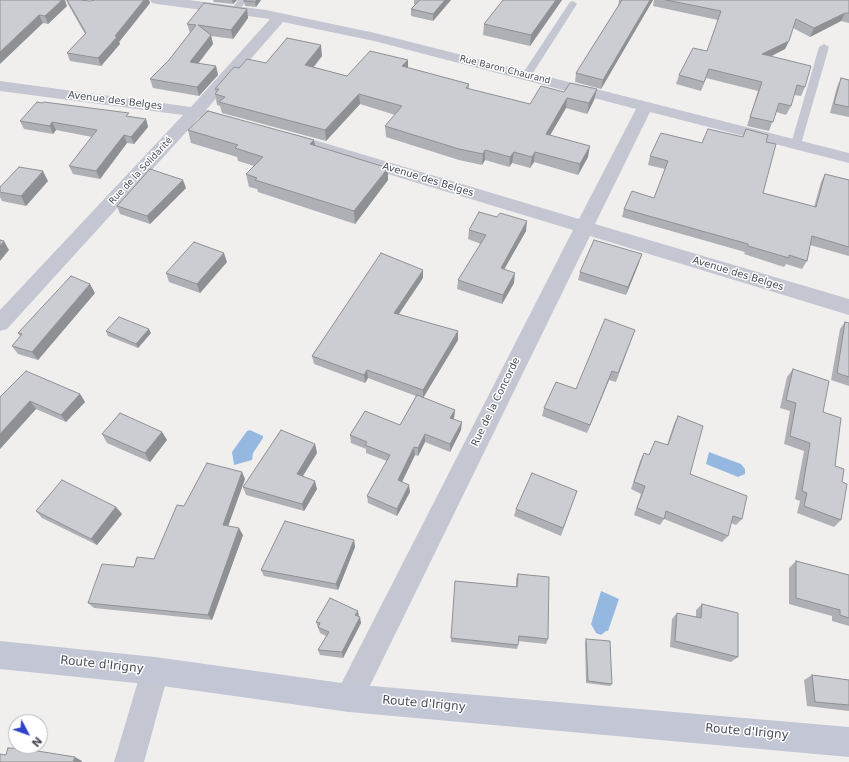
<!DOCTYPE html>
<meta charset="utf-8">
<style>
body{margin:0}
#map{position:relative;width:849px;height:762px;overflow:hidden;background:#f1efee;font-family:"DejaVu Sans",sans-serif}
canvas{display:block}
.north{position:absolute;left:8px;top:714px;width:40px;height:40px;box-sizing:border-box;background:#fff;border:1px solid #b6b7bd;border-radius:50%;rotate:131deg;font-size:11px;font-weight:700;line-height:16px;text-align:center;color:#494c59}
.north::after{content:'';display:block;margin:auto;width:14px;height:18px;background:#3042c9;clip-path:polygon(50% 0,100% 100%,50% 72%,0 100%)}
</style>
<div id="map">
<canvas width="849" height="762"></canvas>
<div class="north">N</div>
</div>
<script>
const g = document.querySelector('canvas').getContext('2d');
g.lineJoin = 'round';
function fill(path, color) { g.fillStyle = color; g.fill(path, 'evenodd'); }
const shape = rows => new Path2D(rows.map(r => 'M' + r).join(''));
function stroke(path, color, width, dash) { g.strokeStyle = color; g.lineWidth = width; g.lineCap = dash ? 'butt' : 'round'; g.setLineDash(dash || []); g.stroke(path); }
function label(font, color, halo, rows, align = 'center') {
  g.font = font + ' "DejaVu Sans",sans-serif'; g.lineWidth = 3; g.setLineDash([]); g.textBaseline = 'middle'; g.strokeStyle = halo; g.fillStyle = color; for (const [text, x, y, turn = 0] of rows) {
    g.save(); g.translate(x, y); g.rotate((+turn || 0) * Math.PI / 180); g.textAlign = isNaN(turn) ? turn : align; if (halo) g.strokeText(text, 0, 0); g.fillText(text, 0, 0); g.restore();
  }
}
const water = shape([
 [250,430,263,436,263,438,253,453,252,460,234,465,232,452,247,431],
 [709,452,741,464,745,469,745,474,738,477,706,464],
 [601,591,619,599,608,631,606,631,601,635,596,633,591,624]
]);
const lane = shape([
 [238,0,247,0,238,12,232,12,231,10,238,0],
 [573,1,577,4,531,76,526,79,523,78,521,76,570,2,573,1],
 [824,44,829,47,801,144,796,147,792,146,791,144,819,47,824,44]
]);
const street = shape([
 [150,0,189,0,266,10,375,33,849,153,849,163,650,112,595,224,849,299,849,315,590,236,359,708,349,712,339,708,335,698,339,688,573,230,279,141,277,137,279,133,285,132,291,133,579,219,636,109,374,41,283,22,206,110,239,119,241,122,239,125,233,127,199,118,7,329,0,331,0,310,183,115,0,91,0,81,191,107,270,19,157,4,152,3,150,0],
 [155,657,165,661,169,671,144,762,114,762,141,671,145,661,155,657]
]);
const secondary = shape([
 [0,641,155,657,349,684,849,727,849,757,349,712,155,685,0,669,0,641]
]);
const wall = shape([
 [0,0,67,6,48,24,43,23],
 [66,0,80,0,90,1,95,0,149,0,150,3,119,42,120,44,101,66,70,61,67,53,85,34,69,6],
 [213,0,237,0,233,4,214,2],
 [261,0,256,7,245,6,244,1],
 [414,0,451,0,433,21,411,16,411,9,415,4,414,4],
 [562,0,530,46,483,35,484,24],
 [619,0,653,0,601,89,575,82,576,73,618,7],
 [654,0,849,0,849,23,841,21,810,37,793,28,785,49,771,56,805,87,801,96,794,95,791,106,786,115,776,112,769,131,747,126,758,91,706,78,701,91,676,84,679,75,707,51,718,20,653,6],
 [247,9,248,18,233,39,211,36,213,44,198,64,216,66,218,75,199,96,153,88,150,79,169,60,190,33,187,24],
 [322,56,313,67,347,76,408,68,469,84,469,89,530,104,564,92,597,89,594,100,587,114,566,108,550,135,588,157,578,175,534,162,530,168,512,163,509,167,485,160,482,165,459,160,386,137,385,126,395,115,360,104,326,141,222,113,220,106,217,105,215,94,216,93,215,89,239,68,266,63],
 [841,78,849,80,849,117,830,113,837,87],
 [130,117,146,119,148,127,134,144,127,143,100,179,73,174,69,166,92,137,56,130,53,134,24,129,20,121],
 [746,129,766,142,763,193,814,207,821,182,825,174,849,180,849,256,810,245,807,261,802,269,786,264,784,267,744,254,745,252,622,217,624,209,654,198,665,169,648,165,650,156,702,143,743,137],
 [188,130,314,140,315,146,388,180,355,224,258,192,257,189,249,187,246,174,254,166,238,161,237,157,191,143],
 [48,181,26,206,2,201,0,197,0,187],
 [186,188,150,224,120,214,117,206],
 [469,230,526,231,504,270,514,283,502,304,457,289,458,280,481,244,468,239],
 [227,262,200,293,169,282,166,273],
 [639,263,626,295,578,280,580,272],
 [423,278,399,314,458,340,423,398,455,410,454,418,454,419,461,430,450,452,425,442,418,456,415,455,402,482,410,492,397,516,368,503,367,496,387,461,366,453,366,449,351,443,350,435,400,425,416,396,368,378,365,383,314,364,312,356],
 [95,293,38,360,18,354,12,346,20,336,18,333],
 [845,322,849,323,849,386,831,380,840,329],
 [635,330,616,382,609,380,587,433,542,416,544,408,576,389],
 [106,331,151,333,138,348,108,336],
 [793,369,823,412,835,466,842,482,841,520,834,527,797,513,800,501,795,499,804,451,784,444,790,411,780,408,787,377],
 [80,394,85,402,66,422,36,409,0,449,0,397],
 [678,416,690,474,742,519,736,525,731,523,728,536,722,542,664,519,660,525,634,515,641,494,631,489,640,461,644,453,649,455,655,441,667,445,674,424],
 [162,432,167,440,150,462,107,443,102,434],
 [315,444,317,453,303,476,317,489,304,511,246,495,243,487],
 [242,472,245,479,228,526,243,535,212,620,94,608,88,603,134,567,154,559],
 [577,491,561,536,514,516,516,509],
 [116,507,122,514,97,545,42,518,36,511],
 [354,540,355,547,338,590,264,576,261,570],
 [796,561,849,575,849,626,832,621,832,616,789,604,789,568],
 [518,574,548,639,546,644,518,641,518,645,517,649,451,642,455,581,516,587,516,579],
 [702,604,738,657,731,662,670,647,672,619,677,613,696,617,696,610],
 [359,617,361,623,343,658,320,655,318,650,326,636,320,633,316,622],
 [586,639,612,684,610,686,586,683,585,642],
 [812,675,849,680,849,711,807,706,804,680]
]);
const shadedWall = shape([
 [62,0,65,0,67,6,48,24,45,16],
 [144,0,149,0,150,3,119,42,120,44,101,66,98,58],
 [232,0,237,0,233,4],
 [257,0,261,0,256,7,255,2],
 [445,0,451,0,433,21,433,14],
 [556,0,562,0,530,46,531,35],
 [650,0,653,0,601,89,603,80],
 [247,9,248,18,233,39,231,30],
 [845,13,841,21,810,37,814,28],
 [39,15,43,23,0,64,0,52],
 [211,35,213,44,192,71,190,62],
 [789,41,785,49,758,63,762,54],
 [321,45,322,56,307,76,305,65],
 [408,60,408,70,402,66],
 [216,66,218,75,199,96,197,87],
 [709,69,706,78,701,91,704,82],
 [597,89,594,100,587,114,589,103],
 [359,94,360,104,326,141,325,130],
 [567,98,566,108,545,144,546,134],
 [146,119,148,127,134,144,131,137],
 [52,122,56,130,53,134,50,126],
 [124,135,127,143,100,179,96,171],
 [314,140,316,153,310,144],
 [590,146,588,157,578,175,580,164],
 [485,150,485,160,482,165,483,154],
 [514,152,512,163,509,167,510,157],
 [535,152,534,162,530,168,532,157],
 [388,168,388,180,355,224,354,211],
 [43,171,48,181,26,206,21,196],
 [183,180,186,188,150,224,147,216],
 [527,221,526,231,499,278,501,268],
 [4,241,9,250,0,261,0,246],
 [224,253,227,262,200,293,197,284],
 [642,254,639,263,626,295,628,287],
 [423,270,423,278,394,321,394,313],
 [515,273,514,283,502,304,503,295],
 [90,284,95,293,38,360,32,352],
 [149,329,151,333,138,348,136,344],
 [458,331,458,340,423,398,423,390],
 [367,370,368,378,365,383,364,375],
 [612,371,609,380,587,433,590,425],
 [80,394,85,402,66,422,61,415],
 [30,401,36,409,0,449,0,434],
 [455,410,454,418,450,426,450,418],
 [462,422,461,430,450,452,450,444],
 [162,432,167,440,150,462,145,453],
 [425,434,425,442,418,456,418,448],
 [315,444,317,453,299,482,297,474],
 [414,447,415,455,399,488,398,480],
 [242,472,245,479,226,532,223,525],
 [315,481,317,489,304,511,302,504],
 [409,485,410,492,397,516,397,509],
 [116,507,122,514,97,545,91,539],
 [239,528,243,535,212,620,208,615],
 [354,540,355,547,338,590,336,584],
 [358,611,359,617,355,615],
 [360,617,361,623,343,658,342,652],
 [75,757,82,761,82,762,73,762]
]);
const building = shape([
 [0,0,62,0,45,16,39,15,0,52,0,0],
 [67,0,80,0,90,1,95,0,144,0,115,36,117,37,98,58,67,53,86,33,67,0],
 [244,0,257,0,255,2,244,1,244,0],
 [420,0,445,0,433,14,411,9,420,0],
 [503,0,556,0,531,35,484,24,503,0],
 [622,0,650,0,603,80,576,73,622,0],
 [666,0,849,0,849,13,845,13,814,28,796,19,789,41,762,54,811,66,805,87,797,85,791,106,779,103,773,122,750,117,762,82,709,69,704,82,679,75,693,48,707,51,721,11,666,0],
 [204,3,247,9,231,30,198,25,211,35,190,62,216,66,197,87,150,79,169,60,196,25,187,24,204,3],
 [287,38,321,45,305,65,347,76,370,51,408,60,402,66,469,84,466,88,530,104,541,86,564,92,570,83,597,89,589,103,567,98,546,134,590,146,580,164,535,152,532,157,514,152,510,157,485,150,483,154,459,149,385,126,402,106,359,94,325,130,219,102,225,97,215,94,219,89,215,89,234,67,239,68,247,59,266,63,287,38],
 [841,78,849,80,849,107,834,104,841,78],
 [37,102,42,103,44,102,129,113,126,116,146,119,131,137,124,135,96,171,69,166,97,130,52,122,50,126,20,121,37,102],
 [208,111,314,140,310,144,388,168,354,211,255,180,257,178,246,174,263,157,235,148,238,145,188,130,208,111],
 [708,129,743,137,746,129,768,135,766,142,776,144,763,193,816,207,825,174,849,180,849,247,812,236,807,261,789,255,789,258,748,246,748,244,624,209,632,191,654,198,668,161,650,156,661,133,702,143,708,129],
 [19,167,43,171,21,196,0,192,0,187,19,167],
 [150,169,183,180,147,216,117,206,150,169],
 [479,212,497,217,500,213,527,221,501,268,515,273,503,295,458,280,486,235,469,230,479,212],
 [0,240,4,241,0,246,0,240],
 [594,240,642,254,628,287,580,272,594,240],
 [194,242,224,253,197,284,166,273,194,242],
 [381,253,423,270,394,313,458,331,423,390,367,370,364,375,312,356,381,253],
 [71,276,90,284,32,352,12,346,22,334,18,333,71,276],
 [119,317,149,329,136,344,106,331,119,317],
 [605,319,635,330,618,373,612,371,590,425,544,408,556,382,576,389,605,319],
 [845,322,849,323,849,377,837,373,845,322],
 [793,369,829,381,823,412,841,418,835,466,844,469,842,482,847,484,841,520,804,506,807,493,802,491,810,443,790,436,796,403,786,400,793,369],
 [26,371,80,394,61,415,30,401,0,434,0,397,26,371],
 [417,395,455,410,450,418,462,422,450,444,425,434,418,448,414,447,398,480,409,485,397,509,367,496,390,455,365,445,367,442,350,435,365,411,400,425,417,395],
 [120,413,162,432,145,453,102,434,120,413],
 [678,416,703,426,690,474,747,496,742,519,733,516,728,536,666,511,664,519,637,508,645,486,634,482,644,453,649,455,655,441,668,445,678,416],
 [281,430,315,444,297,474,315,481,302,504,243,487,281,430],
 [207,463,242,472,223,525,239,528,208,615,88,603,102,564,134,567,137,557,154,559,177,505,184,506,207,463],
 [532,473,577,491,563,528,516,509,532,473],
 [62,480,116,507,91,539,36,511,62,480],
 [285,521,354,540,336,584,261,570,285,521],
 [796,561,849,575,849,618,840,615,840,610,796,598,796,561],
 [518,574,549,577,548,639,519,636,518,645,451,638,455,581,517,587,518,574],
 [330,598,358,611,355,615,360,617,342,652,318,650,329,632,318,627,320,623,316,622,330,598],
 [702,604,738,613,738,657,675,641,677,613,701,618,702,604],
 [586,639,610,641,612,684,588,681,586,639],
 [812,675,849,680,849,705,815,702,812,675],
 [8,748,25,749,75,757,73,762,0,762,0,754,6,755,8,748]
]);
const farStreetnames = [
 ["Rue Baron Chaurand",505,70,14],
 ["Rue de la Solidarité",141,171,-47]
];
const streetNames = [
 ["Avenue des Belges",115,101,7],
 ["Avenue des Belges",428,180,17],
 ["Avenue des Belges",738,274,17],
 ["Rue de la Concorde",496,402,-64]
];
const nearStreetnames = [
 ["Route d'Irigny",102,665,6],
 ["Route d'Irigny",424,704,5],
 ["Route d'Irigny",747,732,5]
];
fill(water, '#95b8e0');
fill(lane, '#c4c6d1');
fill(street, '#c4c6d1');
fill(secondary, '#c3c6d5');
fill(wall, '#afb0b5');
fill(shadedWall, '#8f9093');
fill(building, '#cccdd2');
stroke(building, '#8f9093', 1);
label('9px', '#494c59', '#fff', farStreetnames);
label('10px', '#494c59', '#fff', streetNames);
label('12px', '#494c59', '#fff', nearStreetnames);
</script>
